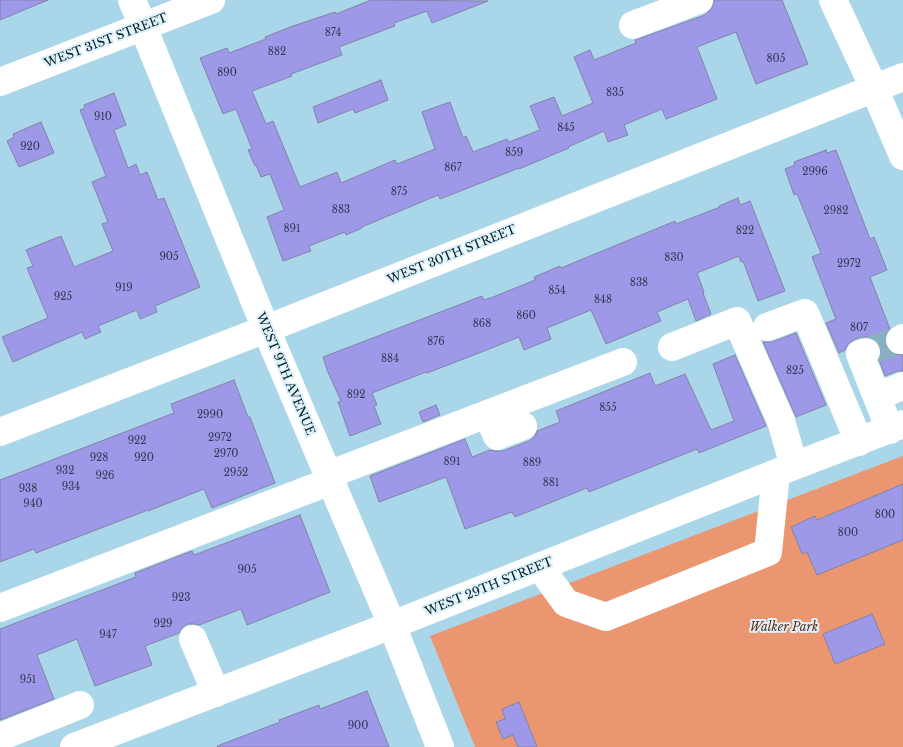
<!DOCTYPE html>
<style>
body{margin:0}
canvas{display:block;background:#a9d6e9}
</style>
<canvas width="903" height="747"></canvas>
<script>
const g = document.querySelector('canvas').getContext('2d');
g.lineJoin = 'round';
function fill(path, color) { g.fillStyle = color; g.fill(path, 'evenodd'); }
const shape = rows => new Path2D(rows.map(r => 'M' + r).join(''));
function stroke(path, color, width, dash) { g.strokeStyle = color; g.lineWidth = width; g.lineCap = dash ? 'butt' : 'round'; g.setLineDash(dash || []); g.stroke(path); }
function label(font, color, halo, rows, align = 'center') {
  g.font = font + ' "Libre Baskerville",serif'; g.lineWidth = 4; g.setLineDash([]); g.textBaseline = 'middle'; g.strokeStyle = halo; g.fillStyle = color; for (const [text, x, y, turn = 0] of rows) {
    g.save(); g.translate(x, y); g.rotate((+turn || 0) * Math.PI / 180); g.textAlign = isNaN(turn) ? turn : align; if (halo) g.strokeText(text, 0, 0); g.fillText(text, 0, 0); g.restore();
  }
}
const green = shape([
 [903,456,903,747,475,747,430,636]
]);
const building = shape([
 [0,0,48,0,0,20,0,0],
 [371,0,488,1,432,23,427,11,394,23,395,26,339,47,342,55,291,74,292,76,252,91,266,124,273,121,300,187,337,172,341,183,395,160,397,164,435,149,422,112,450,102,463,138,466,136,473,152,507,139,509,142,540,130,530,106,554,97,562,116,593,103,574,57,590,50,594,60,636,43,635,40,705,15,711,9,714,3,714,0,782,0,808,64,756,84,736,32,697,47,717,99,666,119,662,109,624,125,628,135,608,142,604,131,568,147,569,148,519,169,519,168,440,199,438,195,362,227,362,228,346,235,345,232,309,246,311,251,283,261,267,217,284,210,270,174,261,177,256,165,255,166,248,150,252,149,236,109,223,114,200,58,227,48,229,53,266,39,265,37,293,26,335,12,336,14,371,0],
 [381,80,388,100,355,113,353,109,318,123,313,107,381,80],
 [114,93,126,125,114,130,128,168,136,164,140,175,147,172,158,200,164,198,200,287,155,306,157,312,140,319,137,310,98,326,101,332,85,339,82,332,13,362,2,337,48,318,27,268,33,266,26,250,61,236,74,267,113,251,102,224,108,222,92,182,106,176,80,110,85,108,84,105,114,93],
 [41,122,54,153,19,167,7,141,14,137,13,134,41,122],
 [826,150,827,153,836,150,870,239,874,237,887,270,870,277,890,329,886,334,884,341,887,348,894,354,903,355,903,371,897,371,885,376,879,360,881,355,881,347,877,341,870,337,862,337,855,339,848,344,845,350,839,353,826,323,836,319,812,257,821,253,797,194,794,195,785,169,795,165,794,162,826,150],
 [738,198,740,205,750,201,785,291,758,301,743,261,741,262,739,256,697,273,704,292,703,293,711,314,696,321,688,299,657,312,661,321,606,344,591,310,547,328,551,339,524,350,519,337,474,355,427,373,426,372,372,393,377,405,374,406,381,424,350,436,338,402,341,401,327,370,323,357,482,296,484,300,493,297,535,280,534,277,560,266,561,268,675,221,676,224,720,207,719,206,738,198],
 [796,333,826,405,796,417,763,342,772,342,796,333],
 [735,355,766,426,699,453,697,449,589,492,587,488,515,517,512,512,465,529,446,477,379,502,370,476,465,439,472,457,490,450,495,451,503,451,529,441,535,436,537,431,560,422,556,411,650,373,655,386,685,374,711,430,734,421,713,364,735,355],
 [234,380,248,417,250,417,275,483,212,508,204,489,148,511,148,510,36,553,34,549,0,562,0,480,174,413,171,404,234,380],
 [436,405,440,415,423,422,419,412,436,405],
 [903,484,903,540,817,575,807,552,802,554,791,527,815,516,817,520,903,484],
 [300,515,330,592,247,625,241,609,199,625,194,624,187,624,181,629,179,633,145,646,152,665,95,686,77,639,37,655,54,699,0,720,0,629,136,577,135,573,192,551,194,555,300,515],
 [872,614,885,644,835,664,823,634,872,614],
 [367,691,389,747,218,747,217,746,280,722,279,720,319,705,320,709,367,691],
 [519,702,537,747,518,747,513,735,503,739,496,722,505,719,502,709,519,702]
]);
const minorTunnel = shape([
 [866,352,900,340]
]);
const minor = shape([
 [132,0,266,329,392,625,440,747],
 [833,0,874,88,903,156],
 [633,25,699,0],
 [0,82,211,0],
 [767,327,805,313,859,442],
 [900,340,903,338],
 [672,347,737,321,781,421,794,466],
 [866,352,860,354,890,430],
 [877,396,903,386],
 [487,414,497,436,523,426],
 [0,432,266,329,903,77],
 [328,475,623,362],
 [540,567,566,603,606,617,768,552,776,473],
 [0,608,331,481],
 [193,639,216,693],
 [0,737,80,705],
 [74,747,392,625,794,466,903,424]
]);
const numberNames = [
 ["874",333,33],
 ["882",277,52],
 ["805",776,59],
 ["890",227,73],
 ["835",615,93],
 ["910",103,117],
 ["845",566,128],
 ["920",30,147],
 ["859",514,153],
 ["867",453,168],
 ["2996",815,172],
 ["875",399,192],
 ["883",341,210],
 ["2982",836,211],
 ["891",292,229],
 ["822",745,231],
 ["905",169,257],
 ["830",674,258],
 ["2972",849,264],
 ["838",639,283],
 ["919",124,288],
 ["854",557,291],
 ["925",63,297],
 ["848",603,300],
 ["860",526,316],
 ["868",482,324],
 ["807",859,328],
 ["876",436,342],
 ["884",390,359],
 ["825",795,371],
 ["892",356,395],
 ["855",608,408],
 ["2990",210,415],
 ["2972",220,438],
 ["922",137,441],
 ["2970",226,454],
 ["928",99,458],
 ["920",144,458],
 ["891",452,462],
 ["889",532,463],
 ["932",65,471],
 ["2952",236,473],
 ["926",105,476],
 ["881",551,483],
 ["934",71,487],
 ["938",28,489],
 ["940",33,504],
 ["800",885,515],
 ["800",848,533],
 ["905",247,570],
 ["923",181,598],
 ["929",163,624],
 ["947",108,635],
 ["951",28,680],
 ["900",358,726]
];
const streetNames = [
 ["WEST 31ST STREET",106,41,-21],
 ["WEST 30TH STREET",452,255,-22],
 ["WEST 9TH AVENUE",285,374,67],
 ["WEST 29TH STREET",489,587,-22]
];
const parkNames = [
 ["Walker Park",784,628]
];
fill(green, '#ea9771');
fill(building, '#9d99e8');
stroke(building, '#8483a7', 1);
stroke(minorTunnel, '#89b0c1', 28, [28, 14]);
stroke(minor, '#fff', 28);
label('10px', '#2e3a53', null, numberNames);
label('12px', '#091a21', '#dcf3fc', streetNames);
label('italic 12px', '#622d12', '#dcf3fc', parkNames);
</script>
